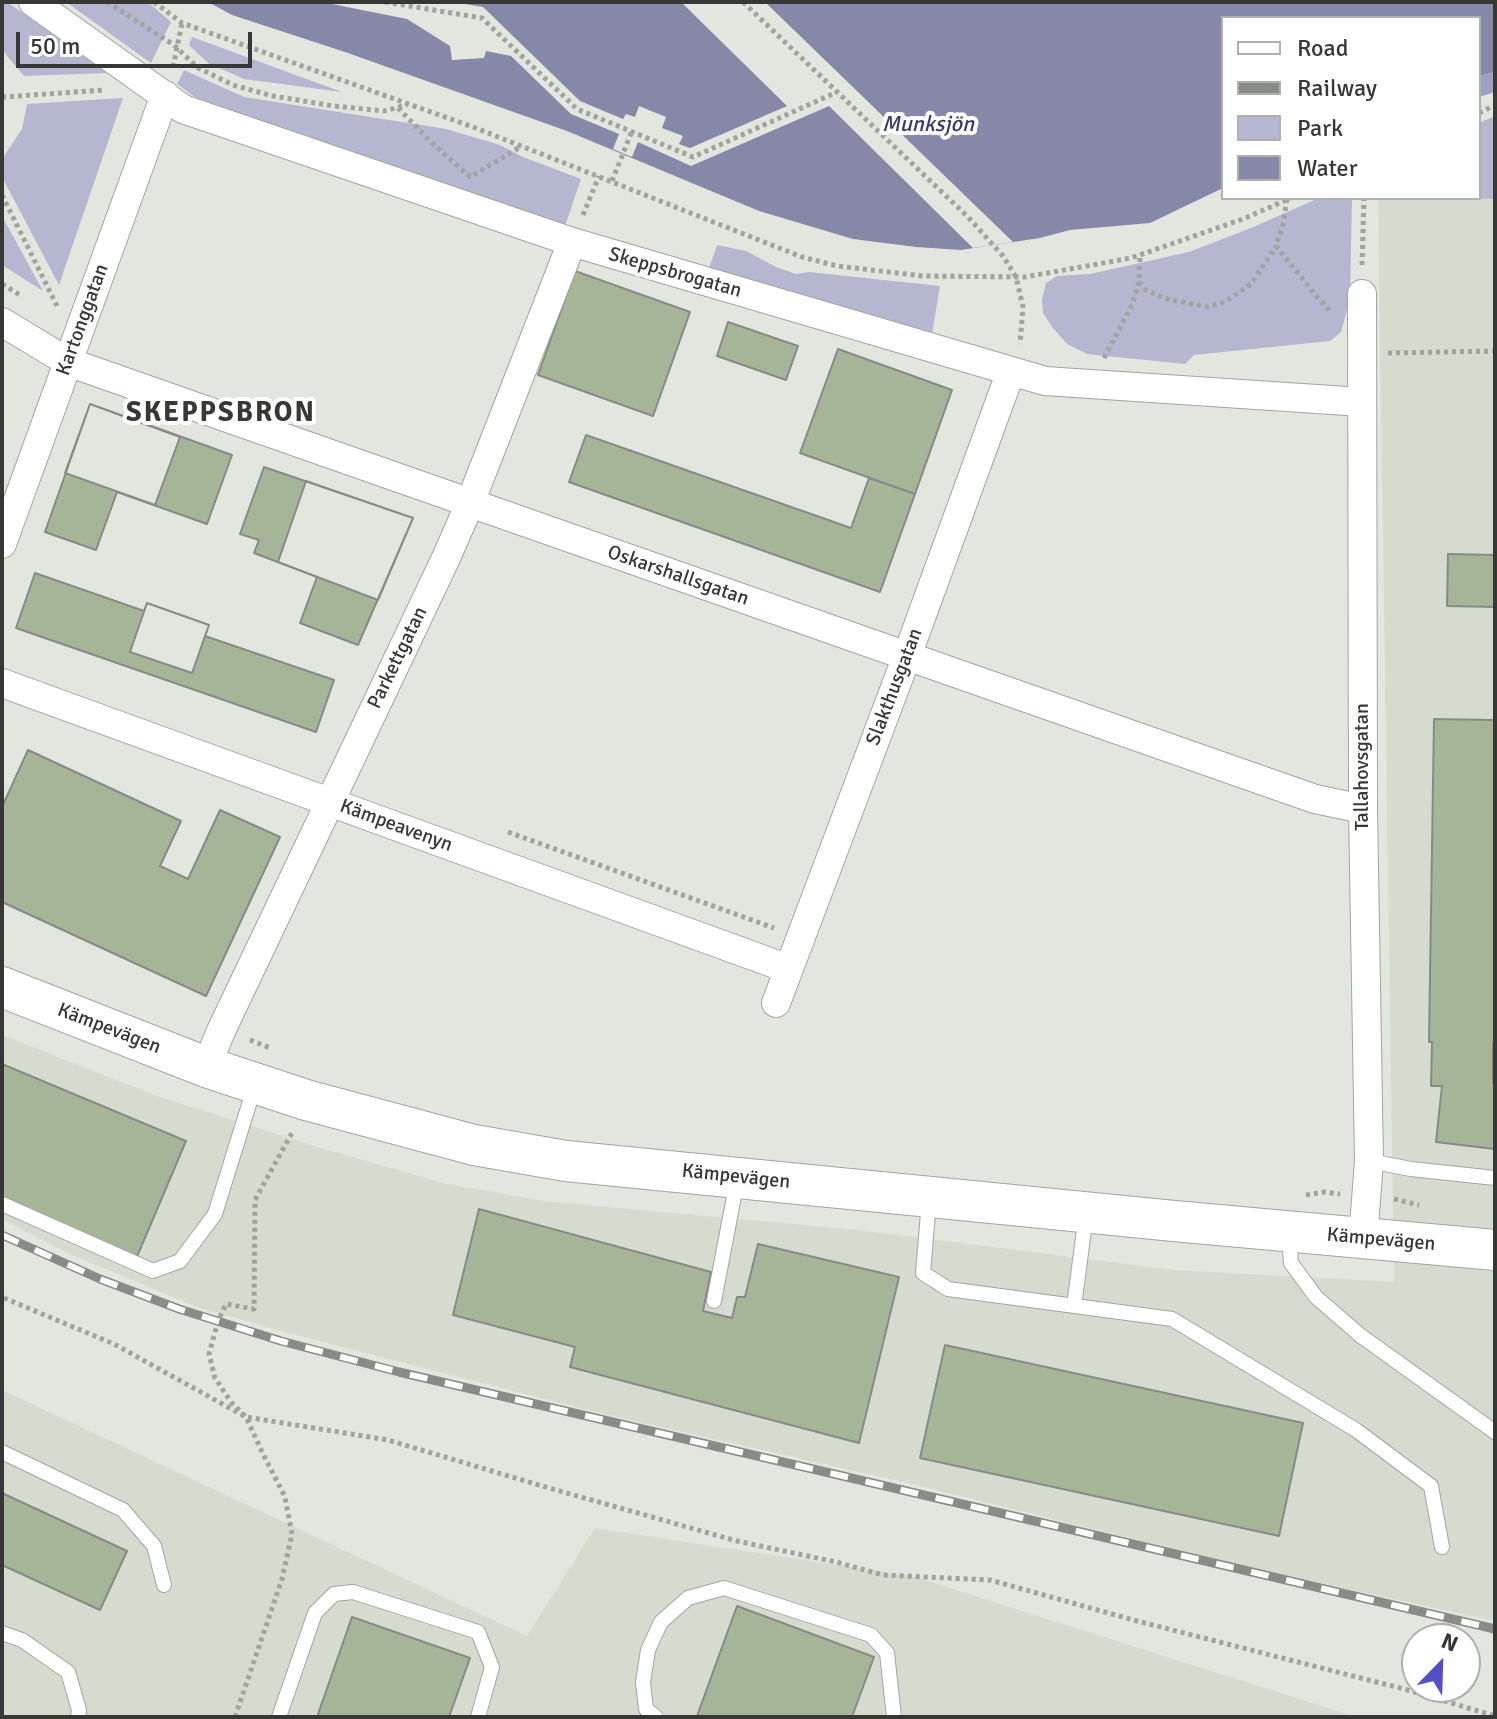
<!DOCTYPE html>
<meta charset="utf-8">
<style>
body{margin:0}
#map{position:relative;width:1497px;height:1719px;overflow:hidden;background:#e2e6df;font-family:Signika,sans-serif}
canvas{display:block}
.frame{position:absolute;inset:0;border:4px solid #373835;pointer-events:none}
.legend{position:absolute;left:1221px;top:16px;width:260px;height:184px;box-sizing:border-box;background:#fff;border:2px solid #afafae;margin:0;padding:10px 14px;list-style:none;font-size:24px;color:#373835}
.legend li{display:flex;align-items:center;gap:16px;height:40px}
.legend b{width:40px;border:2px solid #afafae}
.north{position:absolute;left:1401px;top:1623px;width:80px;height:80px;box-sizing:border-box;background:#fff;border:2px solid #afafae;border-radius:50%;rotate:23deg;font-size:22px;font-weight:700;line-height:32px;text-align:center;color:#373835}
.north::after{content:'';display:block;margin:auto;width:28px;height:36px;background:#544fc7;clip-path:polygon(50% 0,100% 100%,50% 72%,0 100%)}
.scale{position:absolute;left:16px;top:32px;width:236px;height:36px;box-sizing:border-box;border:4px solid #373835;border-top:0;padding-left:10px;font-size:24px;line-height:28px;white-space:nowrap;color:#373835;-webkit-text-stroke:6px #fff;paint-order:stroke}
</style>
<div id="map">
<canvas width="1497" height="1719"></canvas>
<div class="frame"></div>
<ul class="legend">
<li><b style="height:10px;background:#fff"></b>Road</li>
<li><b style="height:10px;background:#888b86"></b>Railway</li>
<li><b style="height:22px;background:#b4b7cf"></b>Park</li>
<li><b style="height:22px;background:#8589a7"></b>Water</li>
</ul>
<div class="north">N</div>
<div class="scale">50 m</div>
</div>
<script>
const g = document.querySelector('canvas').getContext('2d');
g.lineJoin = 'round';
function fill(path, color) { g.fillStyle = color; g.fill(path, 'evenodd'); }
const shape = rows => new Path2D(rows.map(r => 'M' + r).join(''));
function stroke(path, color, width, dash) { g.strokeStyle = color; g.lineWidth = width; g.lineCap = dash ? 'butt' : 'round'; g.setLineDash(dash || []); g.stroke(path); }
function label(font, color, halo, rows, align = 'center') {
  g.font = font + ' Signika,sans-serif'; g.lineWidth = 8; g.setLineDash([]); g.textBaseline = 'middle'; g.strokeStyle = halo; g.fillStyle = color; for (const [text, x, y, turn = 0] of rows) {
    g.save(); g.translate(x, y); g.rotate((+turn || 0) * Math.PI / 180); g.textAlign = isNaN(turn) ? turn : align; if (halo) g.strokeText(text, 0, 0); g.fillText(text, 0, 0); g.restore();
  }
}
const built = shape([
 [1495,188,1495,1621,1238,1565,912,1484,595,1412,288,1333,197,1307,69,1254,2,1219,2,1035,157,1096,321,1148,447,1184,544,1201,858,1230,1174,1270,1394,1282,1378,198,1479,198],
 [2,1390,527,1636,595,1528,915,1577,1356,1717,2,1717]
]);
const green = shape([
 [2,2,7,2,108,73,24,76,2,50],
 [66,2,148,2,171,22,151,63],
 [192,37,342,92,244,79,208,63,189,45],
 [184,70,244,97,446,129,500,145,523,157,581,179,564,229,195,97,177,84],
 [123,98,59,285,2,177,2,159,22,129,27,104],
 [1495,116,1495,199,1467,198,1479,198,1479,123],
 [1319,198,1351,198,1352,199,1350,299,1341,332,1330,341,1194,355,1185,364,1087,354,1067,344,1053,328,1043,313,1042,300,1046,283,1057,276,1090,274,1189,252,1251,228],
 [2,216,43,291,2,265],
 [717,245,746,251,776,267,796,274,809,272,940,286,932,334,708,271]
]);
const forest = shape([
 [1495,72,1495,92,1479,97,1479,76]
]);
const water = shape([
 [208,2,1495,2,1495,72,1479,76,1479,18,1223,18,1223,188,1150,223,1070,230,1040,238,961,250,916,247,853,239,759,211,567,131,345,52,232,15]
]);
const pier = shape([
 [322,2,453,2,483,7,580,101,623,119,626,114,635,117,639,106,666,117,662,128,683,136,679,144,690,148,787,106,681,2,765,2,1013,242,973,248,829,106,691,166,638,142,632,157,613,149,619,134,571,114,511,56,486,51,484,58,452,60,450,46,407,19]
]);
const building = shape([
 [575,271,690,312,653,416,538,375,575,271],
 [728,322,798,346,786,380,717,356,728,322],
 [838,349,952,390,915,494,800,453,838,349],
 [90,404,232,455,207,524,117,492,96,550,45,532,90,404],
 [90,404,180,437,155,505,65,473,90,404],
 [586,435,851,528,869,478,915,494,880,592,569,482,586,435],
 [264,467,413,518,358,645,300,623,317,577,254,553,259,540,240,534,264,467],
 [306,481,413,518,378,600,278,562,306,481],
 [1448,554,1495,555,1495,607,1447,606,1448,554],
 [35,573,144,611,147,603,209,625,205,636,334,680,316,732,16,628,35,573],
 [147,603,209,625,192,673,130,652,147,603],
 [1434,719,1495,720,1495,1043,1493,1043,1493,1083,1495,1083,1495,1149,1436,1142,1442,1086,1431,1086,1432,1042,1429,1042,1434,719],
 [28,750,181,821,160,866,188,879,220,810,280,837,206,996,2,902,2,807,28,750],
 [2,1064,186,1141,136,1259,2,1199,2,1064],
 [479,1209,711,1272,703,1311,732,1318,737,1297,745,1297,758,1244,899,1277,859,1443,570,1367,575,1347,453,1315,479,1209],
 [945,1345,1303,1423,1279,1536,920,1458,945,1345],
 [2,1493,127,1551,100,1610,2,1565,2,1493],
 [737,1606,874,1657,852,1717,697,1716,737,1606],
 [352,1617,470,1658,449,1717,317,1717,352,1617]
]);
const path = shape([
 [107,2,174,45,198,68,233,85,273,96,334,106,384,111,407,105],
 [154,2,182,23,473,127,802,257,837,266,923,276,1025,277,1131,258,1243,219,1291,198],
 [385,2,482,18,577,109,693,157,837,92],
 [743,2,968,217,1003,256,1016,277,1023,307,1020,344],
 [173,67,182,23],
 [2,97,105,90],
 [398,108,432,143,470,177,522,146],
 [1479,113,1495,105],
 [612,181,632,131],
 [2,195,57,306],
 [1287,199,1283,224,1276,246,1318,298,1332,313],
 [583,215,599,176],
 [1362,265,1364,198],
 [1139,282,1146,290,1167,299,1208,307,1225,302,1251,284,1276,246],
 [2,284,20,295],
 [1388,353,1495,351],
 [1104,358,1132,305,1139,282,1140,255],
 [508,832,774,928],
 [250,1040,270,1048],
 [1306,1195,1324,1192,1340,1194],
 [1394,1199,1419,1205],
 [4,1298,114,1344,246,1417,388,1440,542,1486,737,1541,836,1562,883,1575,990,1580,1137,1621,1404,1689,1495,1716],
 [235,1717,282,1579,292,1534,285,1497,263,1454,246,1417,231,1402,215,1378,209,1354,218,1321,226,1304,254,1309,255,1200,293,1131]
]);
const service = shape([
 [1369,1161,1411,1169,1495,1178],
 [929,1201,923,1273,948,1289,1172,1319,1356,1430,1431,1486,1442,1547],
 [2,1204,153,1271,180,1261,215,1214,255,1085],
 [1289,1236,1291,1263,1316,1297,1361,1336,1495,1432],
 [714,1301,737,1181],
 [1074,1306,1086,1215],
 [2,1452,123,1510,154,1546,164,1585],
 [2,1633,22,1640,68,1672,79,1710,78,1717],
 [279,1717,315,1613,334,1594,353,1592,478,1632,492,1667,478,1717],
 [656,1717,646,1709,643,1682,648,1650,661,1622,688,1598,724,1588,871,1635,887,1653,894,1717]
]);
const minor = shape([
 [33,2,183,109,572,242,1045,381,1362,402],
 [1362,294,1363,809,1369,1161,1363,1239],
 [2,322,68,362,1315,799,1363,809],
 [2,544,165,95],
 [2,683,789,969],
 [776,1003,907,656,1011,371],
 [206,1067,221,1031,446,558,470,503,572,242]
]);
const secondary = shape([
 [2,987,206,1067,306,1100,474,1145,566,1161,1174,1221,1495,1250]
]);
const rail = shape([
 [2,1235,100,1279,179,1309,281,1341,399,1372,1495,1629]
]);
const streetNames = [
 ["Skeppsbrogatan",675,273,16],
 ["Kartonggatan",83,320,-70],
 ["Oskarshallsgatan",678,576,19],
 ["Parkettgatan",398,658,-64],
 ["Slakthusgatan",895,687,-69],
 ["Tallahovsgatan",1363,767,-90],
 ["Kämpeavenyn",396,826,20],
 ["Kämpevägen",109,1029,21],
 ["Kämpevägen",736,1177,6],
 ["Kämpevägen",1381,1240,5]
];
const waterNames = [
 ["Munksjön",928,125]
];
const districtNames = [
 ["SKEPPSBRON",221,414]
];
fill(built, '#d5dccf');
fill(green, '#b4b7cf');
fill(forest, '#9ea2c1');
fill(water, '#8589a7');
fill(pier, '#e2e6df');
fill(building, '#a6b598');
stroke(building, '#888b85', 2);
stroke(service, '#a2a59f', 16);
stroke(minor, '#a2a59f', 30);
stroke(secondary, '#a2a59f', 42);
stroke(path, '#a1a49e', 5, [4, 4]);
stroke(service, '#fff', 14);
stroke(minor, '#fff', 28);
stroke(secondary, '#fff', 40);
stroke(rail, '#888b86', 9);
stroke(rail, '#fff', 6, [18]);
label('20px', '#373835', '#fff', streetNames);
label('italic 22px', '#373a65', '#fff', waterNames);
g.letterSpacing = '2px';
label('bold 28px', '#373835', '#fff', districtNames);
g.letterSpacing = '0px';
</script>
